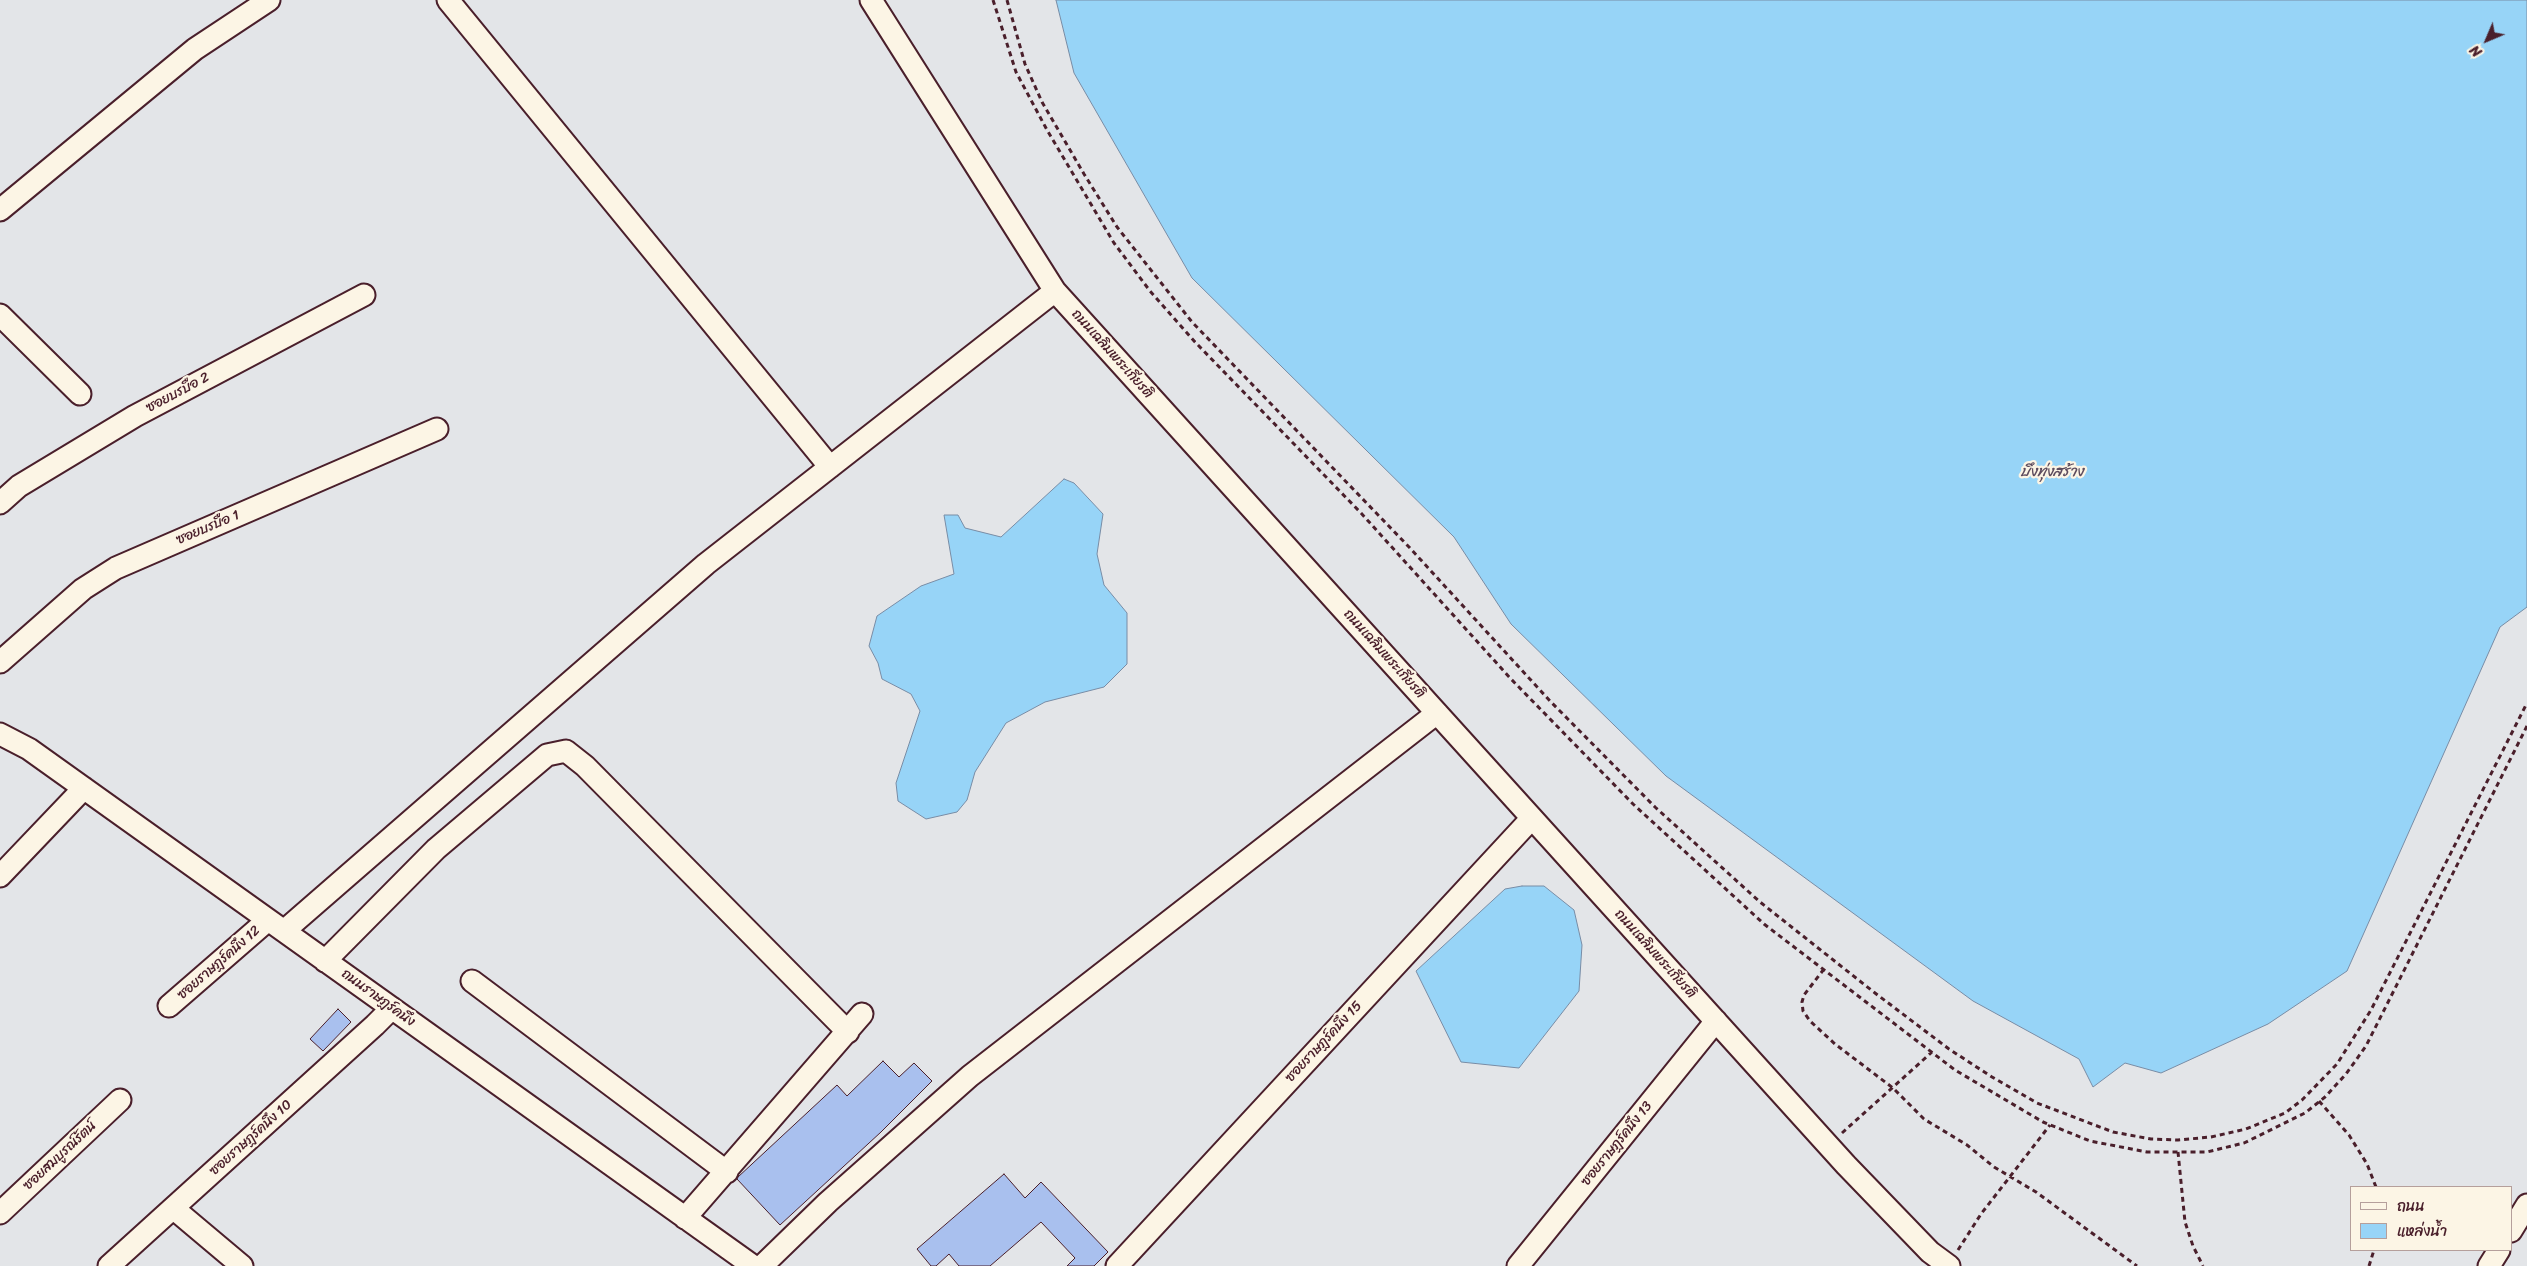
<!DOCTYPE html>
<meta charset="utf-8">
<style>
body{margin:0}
#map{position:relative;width:2527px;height:1266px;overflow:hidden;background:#e3e5e8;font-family:Sriracha,"Playpen Sans Thai",sans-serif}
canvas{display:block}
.legend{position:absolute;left:2350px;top:1186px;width:162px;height:65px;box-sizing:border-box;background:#fcf5e5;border:1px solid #b59f9b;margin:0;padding:6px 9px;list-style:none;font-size:15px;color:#4a1f2b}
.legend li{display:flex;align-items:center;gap:10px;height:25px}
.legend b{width:25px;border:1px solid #b59f9b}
.north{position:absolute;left:2462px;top:15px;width:50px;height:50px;-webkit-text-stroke:4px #fcf5e5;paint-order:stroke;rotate:225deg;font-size:14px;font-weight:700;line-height:20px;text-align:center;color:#4a1f2b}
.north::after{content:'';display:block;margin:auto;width:18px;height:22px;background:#4a1f2b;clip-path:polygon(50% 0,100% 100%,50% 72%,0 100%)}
</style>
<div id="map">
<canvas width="2527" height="1266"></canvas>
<ul class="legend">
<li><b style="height:6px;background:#fcf5e5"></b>ถนน</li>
<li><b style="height:14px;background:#97d4f7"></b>แหล่งน้ำ</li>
</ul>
<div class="north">N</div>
</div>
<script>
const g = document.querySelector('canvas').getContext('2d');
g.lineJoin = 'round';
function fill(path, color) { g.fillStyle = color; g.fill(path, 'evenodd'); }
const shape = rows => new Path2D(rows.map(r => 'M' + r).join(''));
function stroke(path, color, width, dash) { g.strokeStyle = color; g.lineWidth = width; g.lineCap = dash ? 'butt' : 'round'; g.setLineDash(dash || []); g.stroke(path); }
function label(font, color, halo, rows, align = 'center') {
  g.font = font + ' Sriracha,"Playpen Sans Thai",sans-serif'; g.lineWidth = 4.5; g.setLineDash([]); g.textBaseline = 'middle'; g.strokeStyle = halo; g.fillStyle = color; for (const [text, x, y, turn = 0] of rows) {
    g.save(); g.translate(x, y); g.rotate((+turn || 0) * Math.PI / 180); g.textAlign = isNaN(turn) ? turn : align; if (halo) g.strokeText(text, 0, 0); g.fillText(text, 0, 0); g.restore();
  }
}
const water = shape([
 [1056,0,2527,0,2527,607,2500,627,2347,971,2268,1024,2161,1073,2125,1063,2093,1087,2079,1059,1973,1001,1666,776,1511,624,1454,537,1192,278,1074,73,1056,0],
 [1064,479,1074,483,1103,514,1097,554,1104,585,1127,613,1127,664,1104,687,1045,702,1006,723,975,772,967,800,957,812,926,819,898,801,896,783,920,711,911,694,882,679,878,663,869,646,877,616,921,586,954,574,944,515,958,515,965,528,1001,537,1064,479],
 [1522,886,1544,886,1574,910,1582,945,1579,991,1519,1068,1461,1062,1416,971,1505,889,1522,886]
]);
const building = shape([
 [338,1009,351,1022,323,1051,310,1039,338,1009],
 [883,1061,899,1077,914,1063,932,1081,881,1132,780,1225,737,1179,738,1177,837,1085,847,1096,883,1061],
 [1004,1174,1025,1198,1041,1182,1108,1252,1094,1266,1067,1266,1075,1258,1041,1222,990,1266,959,1266,949,1254,936,1266,931,1266,917,1249,1004,1174]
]);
const path = shape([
 [993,0,1016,72,1047,130,1114,243,1150,291,1195,342,1361,513,1511,679,1633,804,1764,924,1955,1070,2043,1122,2090,1141,2147,1152,2207,1152,2244,1143,2305,1113,2325,1097,2346,1074,2366,1046,2527,726],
 [1007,0,1025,64,1042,102,1084,174,1117,227,1192,322,1409,547,1550,701,1655,807,1760,902,1875,993,1949,1049,1992,1077,2037,1103,2113,1132,2151,1139,2178,1140,2211,1137,2246,1129,2285,1113,2302,1100,2337,1064,2371,1010,2527,703],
 [1824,969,1804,995,1802,1002,1803,1011,1810,1021,1835,1044,1893,1088,1924,1119,1967,1145,1994,1167,2036,1192,2137,1266],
 [2319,1101,2349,1135,2367,1164,2376,1187],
 [1842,1133,1932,1052],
 [2178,1152,2185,1222,2193,1246,2203,1266],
 [1958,1250,1981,1214,2050,1125],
 [2369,1266,2374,1250]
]);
const minor = shape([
 [448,0,830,467],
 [871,0,1055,291,1846,1165,1930,1252,1949,1266],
 [0,210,195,49,269,0],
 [0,315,80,394],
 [0,503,19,486,135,416,364,295],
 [0,662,83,589,116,568,437,429],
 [0,734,29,749,753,1266],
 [0,876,84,788],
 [284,931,706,564,1055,291],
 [325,961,436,849,547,755,566,751,585,766,848,1032],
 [472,981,727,1172],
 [169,1006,268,920],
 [173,1208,242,1266],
 [0,1213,120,1100],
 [685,1218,862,1014],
 [2511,1231,2527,1205],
 [109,1266,375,1025,392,1008],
 [762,1266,828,1202,970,1076,1437,713],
 [1117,1266,1532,818],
 [1518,1266,1716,1021],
 [2489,1266,2499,1250]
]);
const streetNames = [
 ["ถนนเฉลิมพระเกียรติ",1112,354,48],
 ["ซอยบรบือ 2",178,393,-28],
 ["ซอยบรบือ 1",208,528,-23],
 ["ถนนเฉลิมพระเกียรติ",1384,654,48],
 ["ถนนเฉลิมพระเกียรติ",1655,954,48],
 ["ซอยราษฏร์คนึง 12",219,963,-41],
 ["ถนนราษฏร์คนึง",378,998,36],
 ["ซอยราษฏร์คนึง 15",1324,1042,-47],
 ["ซอยราษฏร์คนึง 10",251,1138,-42],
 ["ซอยราษฏร์คนึง 13",1617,1144,-51],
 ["ซอยสมบูรณ์รัตน์",60,1156,-43]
];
const waterNames = [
 ["บึงทุ่งสร้าง",2052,472]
];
fill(water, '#97d4f7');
stroke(water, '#788ca5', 1);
fill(building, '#a9c0ee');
stroke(building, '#4a1f2b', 1);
stroke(minor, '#4a1f2b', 25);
stroke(path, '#4a1f2b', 3, [5, 4]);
stroke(minor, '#fcf5e5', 21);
label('14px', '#4a1f2b', '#fcf5e5', streetNames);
label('italic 15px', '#5d4c5e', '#fcf5e5', waterNames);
</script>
